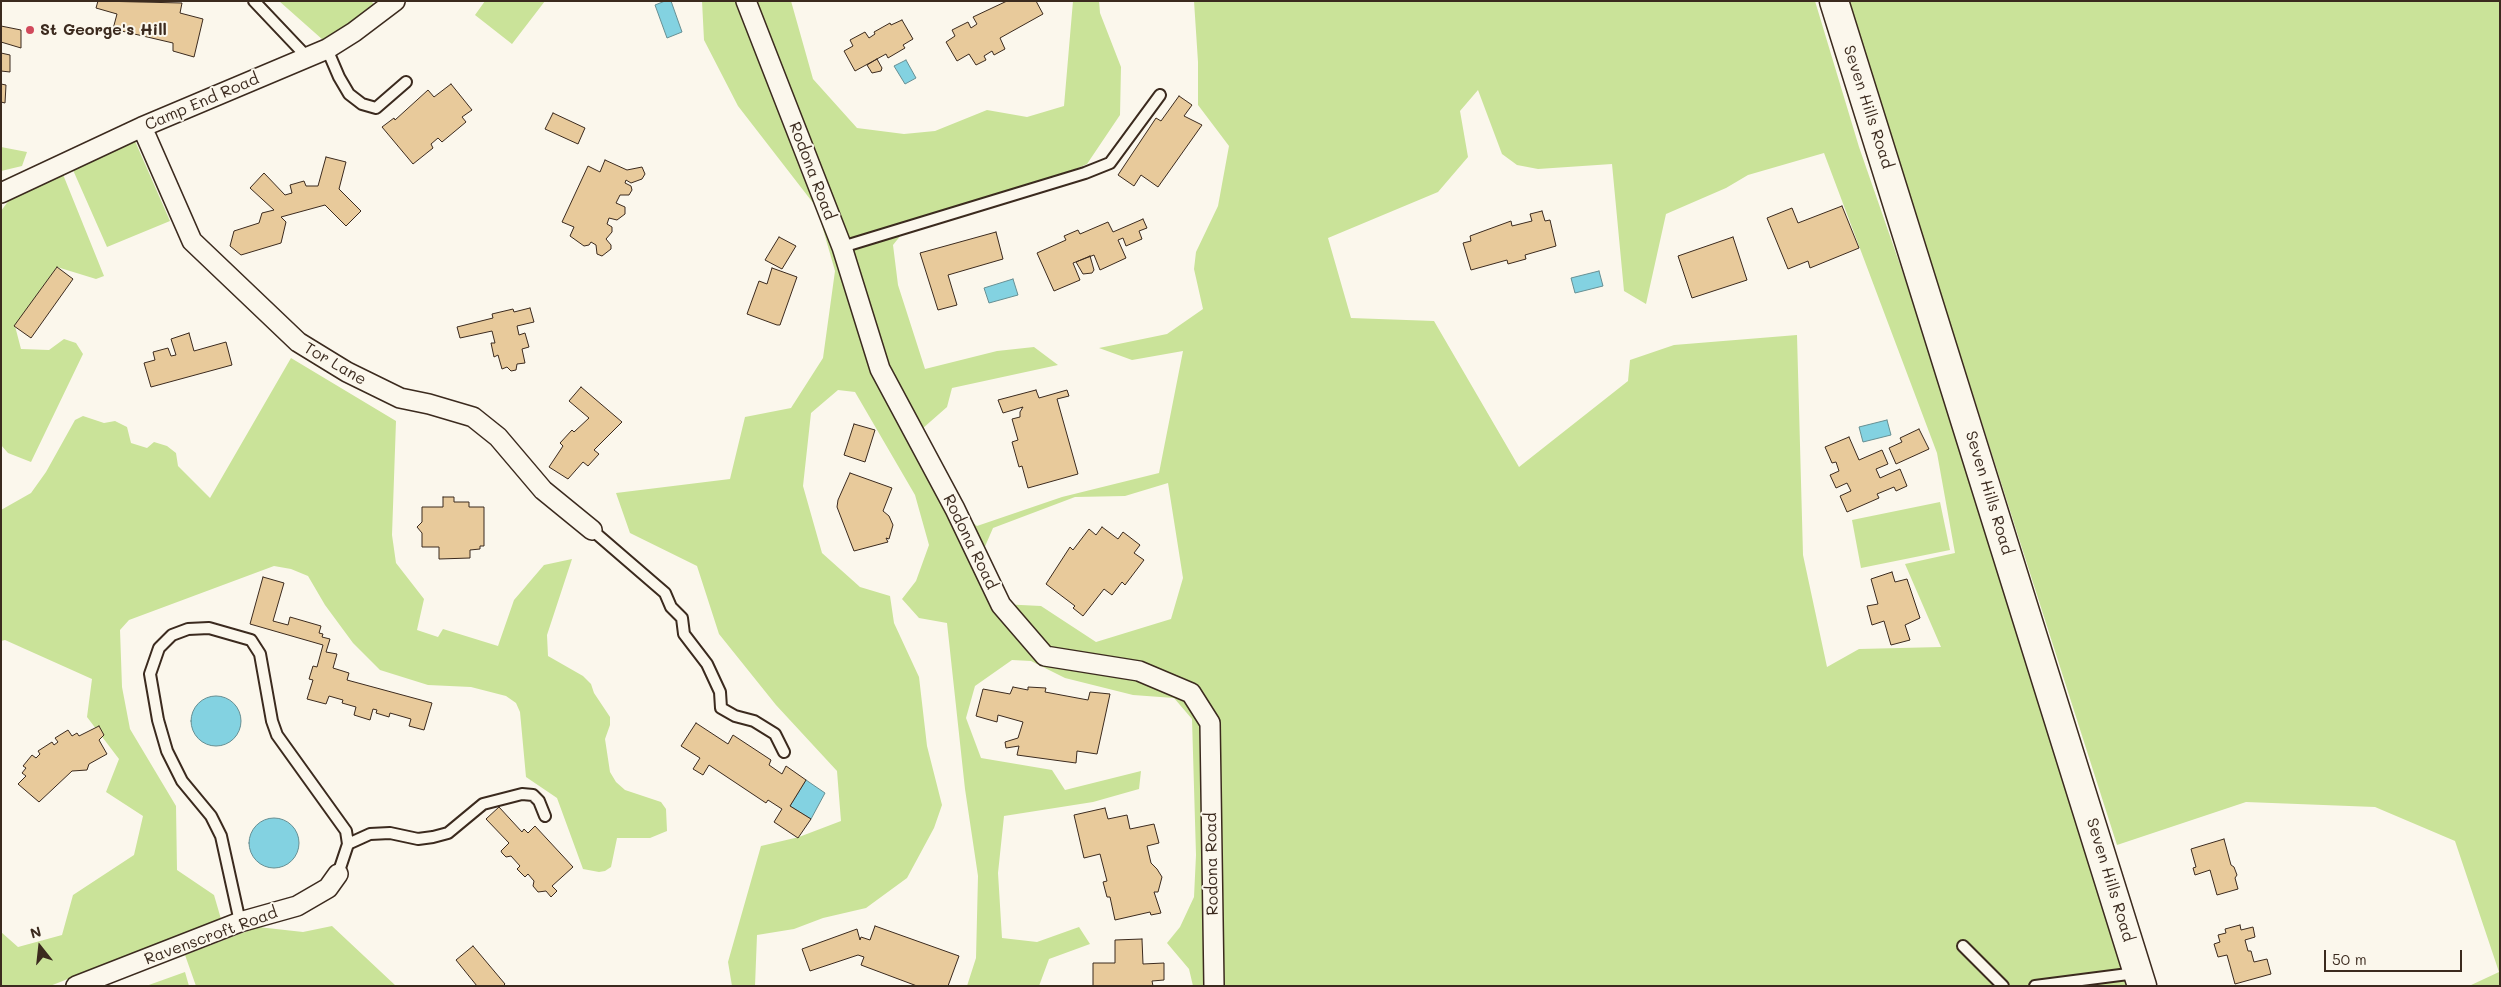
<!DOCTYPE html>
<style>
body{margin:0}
#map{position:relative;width:2501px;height:987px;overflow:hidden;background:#fbf7ec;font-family:Mali,sans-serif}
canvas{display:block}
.frame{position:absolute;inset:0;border:2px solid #3b2a1e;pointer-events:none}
.north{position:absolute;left:15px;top:922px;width:50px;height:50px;-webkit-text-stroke:4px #fbf7ec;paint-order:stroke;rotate:344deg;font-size:14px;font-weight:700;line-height:20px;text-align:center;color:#3b2a1e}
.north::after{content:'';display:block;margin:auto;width:18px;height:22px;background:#3b2a1e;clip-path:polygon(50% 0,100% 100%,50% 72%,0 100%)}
.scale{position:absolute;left:2324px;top:950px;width:138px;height:22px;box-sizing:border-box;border:2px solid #3b2a1e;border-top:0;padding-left:6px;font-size:15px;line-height:18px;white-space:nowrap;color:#3b2a1e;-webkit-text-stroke:4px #fbf7ec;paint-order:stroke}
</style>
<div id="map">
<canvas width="2501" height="987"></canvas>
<div class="frame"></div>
<div class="north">N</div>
<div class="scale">50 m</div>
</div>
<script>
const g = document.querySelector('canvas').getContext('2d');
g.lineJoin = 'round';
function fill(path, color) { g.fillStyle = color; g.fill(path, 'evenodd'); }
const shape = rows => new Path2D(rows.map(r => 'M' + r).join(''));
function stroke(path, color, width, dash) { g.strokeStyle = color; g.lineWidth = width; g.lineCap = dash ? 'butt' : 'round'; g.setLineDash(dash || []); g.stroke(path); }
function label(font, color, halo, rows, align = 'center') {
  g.font = font + ' Mali,sans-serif'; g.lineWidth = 4; g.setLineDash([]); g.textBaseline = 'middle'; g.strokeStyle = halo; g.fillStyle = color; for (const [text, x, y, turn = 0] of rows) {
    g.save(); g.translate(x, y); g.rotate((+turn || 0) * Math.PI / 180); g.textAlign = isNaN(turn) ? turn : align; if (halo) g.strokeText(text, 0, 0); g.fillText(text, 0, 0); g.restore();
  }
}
const green = shape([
 [279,1,371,1,376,6,323,40],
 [485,1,545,1,512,44,475,15],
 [702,1,791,1,813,79,857,128,904,134,935,131,987,110,1027,117,1064,106,1073,1,1099,1,1100,13,1121,67,1120,115,1087,164,1042,184,909,225,893,245,898,285,925,369,997,351,1034,347,1058,365,952,388,947,407,914,436,955,509,977,526,1062,497,1159,473,1183,351,1132,360,1099,348,1167,334,1203,309,1194,269,1196,252,1218,206,1229,146,1198,105,1198,62,1194,1,1815,1,1859,147,1962,443,2128,986,1193,986,1189,969,1167,943,1180,927,1194,897,1196,855,1192,719,1174,698,1133,695,1065,678,1031,661,1012,660,975,686,966,718,981,758,1052,770,1065,790,1141,771,1139,789,1093,802,1004,816,998,873,1002,938,1037,942,1079,927,1090,944,1049,959,1039,986,967,986,976,958,978,876,965,789,947,623,919,618,902,599,916,581,929,545,915,495,855,392,838,390,811,413,803,486,822,553,860,587,890,596,894,623,919,677,927,746,942,805,934,828,907,878,866,908,823,918,794,929,757,935,755,986,732,986,728,962,761,846,799,837,841,821,837,771,776,705,719,634,697,566,630,533,616,493,730,479,745,417,791,408,823,358,835,271,817,208,738,106,704,40],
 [1478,90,1502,154,1517,165,1538,169,1612,164,1624,291,1646,304,1666,214,1726,188,1748,175,1824,153,1937,453,1955,553,1905,564,1941,647,1859,649,1827,667,1803,555,1797,335,1674,345,1630,360,1628,381,1519,467,1434,321,1351,318,1328,238,1438,192,1468,157,1460,111],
 [1168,483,1183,578,1171,619,1096,642,1041,606,1001,604,980,558,993,528,1075,497,1125,496],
 [1847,1,2500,1,2500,986,2469,986,2499,972,2455,841,2375,807,2246,802,2117,845],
 [135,141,170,221,107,247,73,170],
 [1,147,27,152,22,166,1,171],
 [62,172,104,276,96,279,57,267,15,326,21,349,49,350,64,339,76,343,83,354,31,462,8,453,1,445,1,211,12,196],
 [291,358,396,421,392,535,396,563,424,599,417,630,438,637,443,629,498,646,514,600,544,565,572,559,547,635,548,656,583,676,591,684,594,693,610,717,610,725,605,739,610,772,616,782,625,790,661,802,666,809,667,831,650,838,617,838,611,867,605,871,599,872,583,869,557,798,526,777,520,712,516,703,506,696,471,687,428,685,380,670,353,643,325,605,308,576,291,569,274,566,129,620,120,630,122,687,130,729,176,806,177,870,214,895,221,919,50,986,1,986,1,932,18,947,62,935,73,895,134,855,143,816,106,792,119,759,87,717,92,679,5,640,1,641,1,510,31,493,46,472,75,420,83,416,104,423,115,421,127,427,131,443,147,448,154,442,167,446,176,453,178,466,210,498],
 [1940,502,1950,550,1861,568,1852,520],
 [332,926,396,986,196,986,185,955,258,927,303,932],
 [185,972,189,986,146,986]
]);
const water = shape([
 [665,1,671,1,682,32,667,38,655,5,665,1],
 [906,60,916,78,905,84,894,66,906,60],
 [1599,271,1603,286,1575,293,1571,278,1599,271],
 [1013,279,1018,295,989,303,984,288,1013,279],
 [1887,420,1891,435,1863,442,1859,427,1887,420],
 '191 721a25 25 0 1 1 50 0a25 25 0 1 1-50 0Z',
 [806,780,825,793,811,819,790,806,806,780],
 '249 843a25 25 0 1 1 50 0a25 25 0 1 1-50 0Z'
]);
const building = shape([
 [98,1,182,3,180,13,203,19,194,57,173,51,173,43,113,29,117,14,96,8,98,1],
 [1007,1,1036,1,1043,14,1000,38,1005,49,994,55,992,51,984,56,986,60,976,65,969,54,957,61,946,42,955,36,952,30,968,22,971,28,977,24,973,17,1007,1],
 [902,20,913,39,903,45,905,48,888,58,886,54,855,71,844,51,853,46,850,40,865,32,869,38,875,34,874,32,890,23,891,25,902,20],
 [1,26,21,30,21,48,1,42,1,26],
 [1,53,10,55,10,72,1,71,1,53],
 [877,59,882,68,881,71,872,73,867,65,877,59],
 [1,84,6,85,5,103,1,102,1,84],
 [451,84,472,110,462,117,466,122,442,142,438,138,431,144,433,148,413,164,382,127,394,118,395,120,428,90,434,97,451,84],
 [1179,96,1192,105,1184,116,1202,125,1158,187,1141,175,1134,186,1118,175,1156,118,1161,121,1179,96],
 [553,113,585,128,578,144,545,129,553,113],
 [326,157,346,162,339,189,361,211,346,226,325,205,281,217,286,222,281,243,241,255,230,246,234,231,259,223,262,213,274,210,250,188,264,173,285,195,292,193,290,185,304,181,306,186,318,186,326,157],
 [605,160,627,170,642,167,645,174,642,179,631,183,626,180,625,183,631,186,632,190,629,195,620,195,616,203,625,207,625,214,617,220,609,218,607,224,612,227,612,232,606,239,611,245,611,249,602,256,597,254,596,245,591,242,589,245,584,246,570,236,574,227,562,222,588,166,600,172,605,160],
 [1842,206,1859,248,1810,268,1808,261,1788,269,1767,218,1792,208,1798,223,1842,206],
 [1542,211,1545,221,1550,220,1556,246,1525,255,1526,259,1508,264,1507,260,1471,270,1463,243,1471,241,1470,236,1511,221,1512,226,1532,221,1530,214,1542,211],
 [1143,219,1147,228,1139,231,1142,239,1126,246,1123,238,1118,240,1126,258,1100,270,1094,255,1073,263,1080,280,1054,291,1037,253,1066,240,1064,236,1078,230,1080,234,1108,222,1113,232,1143,219],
 [996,232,1003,259,948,275,957,305,938,310,920,253,996,232],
 [779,237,796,246,782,269,765,260,779,237],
 [1733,237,1747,280,1692,298,1678,256,1733,237],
 [1090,256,1094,270,1092,273,1083,274,1076,262,1090,256],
 [57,267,73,279,31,338,14,326,57,267],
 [772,268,797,277,780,325,777,325,747,314,759,281,767,284,772,268],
 [530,308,534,322,517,326,519,335,525,333,529,347,522,349,525,363,517,364,516,370,511,371,507,367,502,369,498,355,494,357,491,343,495,343,492,331,460,338,457,327,493,318,492,314,513,309,514,312,530,308],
 [189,333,194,351,226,342,232,365,151,387,144,363,155,360,153,352,168,348,171,356,176,355,171,339,189,333],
 [581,387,622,422,594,450,599,454,588,466,583,462,568,479,549,467,563,446,560,443,572,430,574,432,589,418,569,401,581,387],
 [1036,390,1039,398,1067,390,1069,396,1057,399,1078,474,1028,488,1022,466,1019,467,1012,442,1018,440,1012,419,1020,417,1020,412,1023,407,1003,413,998,400,1036,390],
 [854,424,875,430,865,462,844,455,854,424],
 [1919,429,1929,449,1896,464,1889,448,1902,442,1900,438,1919,429],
 [1849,437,1859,460,1882,450,1888,464,1876,469,1880,478,1900,469,1907,486,1896,491,1894,487,1877,494,1879,498,1847,512,1840,496,1851,491,1847,483,1836,488,1830,475,1839,471,1836,462,1832,463,1825,447,1849,437],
 [850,473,892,488,883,511,889,516,893,525,889,539,886,538,888,542,854,551,837,507,838,500,850,473],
 [443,497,454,497,454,502,469,502,469,507,484,507,484,546,480,546,480,549,470,550,470,558,439,559,439,547,422,547,422,533,417,527,422,522,422,507,443,507,443,497],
 [1102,527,1118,539,1123,532,1140,545,1134,553,1144,560,1125,585,1122,582,1112,595,1104,589,1083,616,1073,608,1075,606,1046,584,1070,547,1073,550,1089,529,1096,535,1102,527],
 [1892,572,1895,582,1907,579,1920,618,1905,625,1910,640,1891,645,1884,621,1872,625,1867,606,1878,604,1871,579,1892,572],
 [263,577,284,583,273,621,288,625,290,617,321,626,319,633,323,634,322,637,330,639,326,652,337,654,333,668,349,673,347,680,432,703,424,730,409,726,411,719,390,713,389,717,376,713,377,710,373,709,370,720,354,715,356,707,342,703,343,700,329,696,326,704,307,699,313,680,309,679,313,666,317,667,323,645,250,624,263,577],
 [1013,687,1028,690,1028,687,1046,688,1045,692,1088,700,1090,692,1110,694,1097,754,1077,751,1076,763,1017,755,1019,746,1006,748,1005,742,1018,738,1023,722,998,715,997,722,976,716,983,689,1010,694,1013,687],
 [696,723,728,744,733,735,771,760,769,765,782,774,786,766,806,780,790,806,811,819,798,838,774,822,782,809,768,800,766,803,709,765,703,775,693,769,700,758,681,746,696,723],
 [99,726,104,735,99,740,107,754,89,764,87,770,72,771,39,802,18,784,26,776,22,773,26,768,23,766,32,755,36,758,40,754,38,751,52,742,54,745,58,742,55,738,68,730,72,736,77,733,79,736,99,726],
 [499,807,522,832,524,829,528,833,535,826,573,867,552,886,557,891,551,897,546,891,538,892,533,886,534,881,528,874,525,877,517,869,520,866,511,856,506,857,502,853,501,851,509,843,486,819,499,807],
 [1105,808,1108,819,1127,815,1130,829,1154,824,1159,843,1147,846,1151,863,1157,869,1162,877,1158,892,1154,892,1161,913,1151,915,1150,912,1115,920,1110,897,1107,897,1103,882,1107,881,1100,854,1084,858,1074,815,1105,808],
 [2224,839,2231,865,2234,867,2237,875,2235,878,2238,889,2217,895,2210,870,2195,875,2193,868,2196,867,2191,849,2224,839],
 [2240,925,2241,930,2253,927,2255,937,2245,940,2248,951,2251,951,2254,962,2267,959,2271,974,2235,984,2227,955,2218,957,2214,944,2220,942,2218,935,2226,933,2225,929,2240,925],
 [875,926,959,956,948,986,917,986,861,965,864,957,858,955,810,971,802,949,857,929,860,940,861,937,870,940,875,926],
 [1142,939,1143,964,1164,963,1164,980,1152,981,1153,986,1093,986,1093,963,1115,963,1115,940,1142,939],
 [473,946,505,984,503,986,477,986,456,960,473,946]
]);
const lane = shape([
 [254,1,308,58],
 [327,49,339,77,349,94,362,104,376,108,406,82],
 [842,247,1085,173,1110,163,1160,95],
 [592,530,665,593,671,607,682,618,684,634,707,664,720,692,721,708,735,716,754,721,775,734,784,752],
 [338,874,348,844,370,834,390,833,418,839,433,837,448,833,483,804,522,794,533,795,539,801,545,816],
 [240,922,221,836,211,816,182,781,167,751,158,720,150,674,159,648,172,635,188,629,209,628,251,640,260,654,272,721,277,735,346,831,348,844],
 [1963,946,2003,986],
 [2035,986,2136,973]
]);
const street = shape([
 [746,1,842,247,880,369,955,509,1001,605,1045,656,1139,671,1191,693,1210,723,1214,986],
 [142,127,192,241,298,342,347,372,400,398,429,404,473,417,498,437,543,490,592,530],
 [1,193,142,127,327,49,354,32,395,1],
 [76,986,240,922,297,906,328,888,338,874]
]);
const secondary = shape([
 [1834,1,2142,986]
]);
const markers = [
 [30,30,5,"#d1495b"]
];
const poiNames = [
 ["St George's Hill",40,30]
];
const streetNames = [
 ["Camp End Road",202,102,-23],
 ["Seven Hills Road",1868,107,72],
 ["Rodona Road",812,171,69],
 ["Tor Lane",335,364,30],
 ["Seven Hills Road",1989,493,73],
 ["Rodona Road",970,542,64],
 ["Rodona Road",1212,864,-91],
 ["Seven Hills Road",2110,880,73],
 ["Ravenscroft Road",211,936,-20]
];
fill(green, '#cae399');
fill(water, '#83d2e1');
stroke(water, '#668f93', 1);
fill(building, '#e8ca9b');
stroke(building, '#3b2a1e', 1);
stroke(lane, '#3b2a1e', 14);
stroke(street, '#3b2a1e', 22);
stroke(secondary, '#3b2a1e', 31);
stroke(lane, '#fbf7ec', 10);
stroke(street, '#fbf7ec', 19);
stroke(secondary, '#fbf7ec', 28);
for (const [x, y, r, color] of markers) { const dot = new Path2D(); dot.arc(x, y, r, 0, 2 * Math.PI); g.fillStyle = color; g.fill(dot); stroke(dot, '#fbf7ec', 2); }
label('bold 16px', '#3b2a1e', '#fbf7ec', poiNames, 'left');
label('16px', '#3b2a1e', '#fbf7ec', streetNames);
</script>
